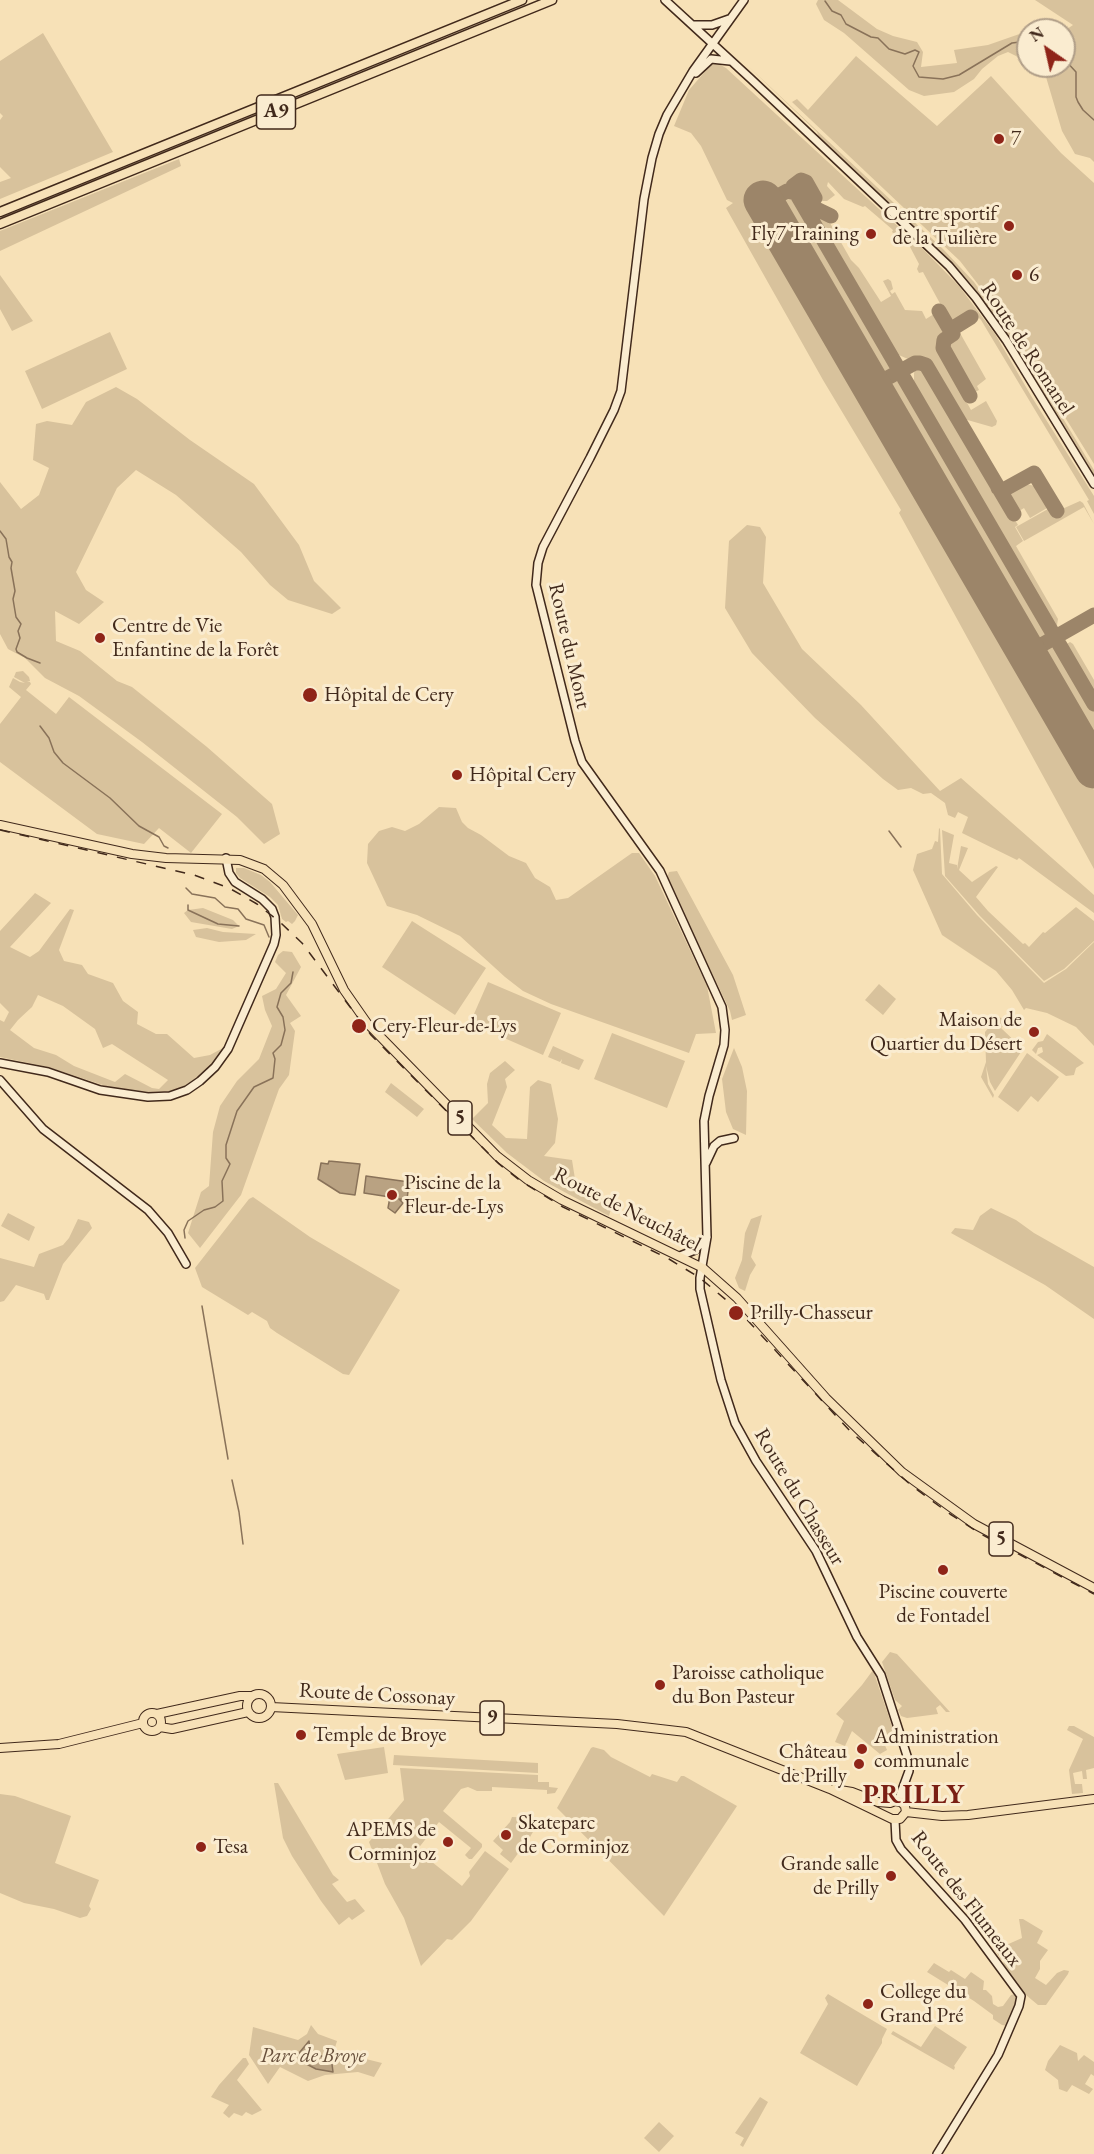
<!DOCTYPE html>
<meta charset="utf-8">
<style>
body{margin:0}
#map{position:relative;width:1094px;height:2154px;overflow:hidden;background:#f7e1b7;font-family:"EB Garamond",serif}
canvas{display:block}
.north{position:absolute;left:1016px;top:18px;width:60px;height:60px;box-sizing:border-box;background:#faecd0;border:2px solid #b09e88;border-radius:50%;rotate:326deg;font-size:16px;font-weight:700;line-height:24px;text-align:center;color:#41291b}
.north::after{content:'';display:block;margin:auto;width:21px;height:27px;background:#8f2418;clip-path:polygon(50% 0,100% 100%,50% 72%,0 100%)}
</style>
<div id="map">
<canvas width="1094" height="2154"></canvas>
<div class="north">N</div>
</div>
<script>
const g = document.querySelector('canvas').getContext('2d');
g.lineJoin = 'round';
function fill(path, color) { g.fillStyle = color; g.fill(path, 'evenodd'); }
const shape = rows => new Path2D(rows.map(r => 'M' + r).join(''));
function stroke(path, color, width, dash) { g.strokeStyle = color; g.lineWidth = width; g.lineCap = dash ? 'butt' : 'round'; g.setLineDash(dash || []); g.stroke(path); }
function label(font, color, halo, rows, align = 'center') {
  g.font = font + ' "EB Garamond",serif'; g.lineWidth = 6; g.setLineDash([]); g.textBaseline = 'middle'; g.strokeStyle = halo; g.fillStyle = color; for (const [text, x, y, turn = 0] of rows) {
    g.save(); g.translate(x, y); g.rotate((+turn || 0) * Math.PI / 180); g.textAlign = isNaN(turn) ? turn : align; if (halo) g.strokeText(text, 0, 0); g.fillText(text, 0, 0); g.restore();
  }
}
const green = shape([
 [818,0,838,0,877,29,893,36,917,42,923,52,921,67,957,63,954,50,988,45,1028,31,1028,62,1008,52,998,56,982,69,974,79,954,92,924,96,909,90,844,33,824,20,816,4],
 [1035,0,1094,0,1094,162,1090,158,1075,154,1062,131,1046,77,1041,67,1038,66,1064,66,1064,31,1073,25],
 [43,33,113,152,0,199,0,182,11,178,0,167,0,120,3,116,0,113,0,61],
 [856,56,937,126,991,76,1061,153,1094,183,1094,464,1042,380,1044,378,1042,374,1040,375,991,301,960,261,792,102,797,99,808,110],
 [710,63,717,63,726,68,904,232,901,237,897,236,892,232,893,230,865,206,863,207,844,199,828,182,827,186,835,195,827,201,821,201,805,175,754,204,1094,790,1094,869,899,513,901,510,823,380,726,208,733,203,727,200,701,146,691,133,674,126,689,90,709,67,707,64],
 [747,65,943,249,974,282,1020,347,1094,470,1094,476,1005,331,971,284,926,237,819,138,817,132],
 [179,159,181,166,0,251,0,231],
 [787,196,793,197,797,201,891,361,892,367,887,374,878,375,874,371,781,210,780,202],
 [815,214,830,223,851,260,859,268,881,302,891,296,883,281,888,279,891,281,893,289,890,291,892,294,895,292,905,310,922,311,926,319,937,312,949,334,942,339,941,348,968,397,965,399,971,410,986,401,997,421,996,425,992,427,964,419,929,361,920,357,908,359,894,353,817,220],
 [911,241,914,241,922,248,959,286,995,334,1033,399,1094,496,1094,514,1087,501,1089,500,981,320,977,316,972,315,955,324,947,322,940,311,943,309,924,274,923,272,919,273,917,269,919,264,909,245],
 [0,275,33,321,12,331,0,309],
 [110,332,127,369,42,409,25,371],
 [960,333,986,379,977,386,979,390,973,393,969,390,945,347,947,341],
 [916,369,922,369,998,499,1002,498,1018,525,1015,527,1023,541,1016,546,1058,619,1057,625,1051,623,914,387,914,373],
 [895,381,901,382,905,386,1045,628,1047,633,1042,640,1036,642,1029,637,888,395,888,387],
 [116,387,137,399,190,440,254,484,299,545,314,581,341,608,332,614,288,600,270,585,241,552,176,495,136,470,117,488,76,572,86,590,104,602,79,624,55,611,56,641,80,651,117,681,132,687,207,747,272,804,280,834,264,844,237,817,142,742,79,696,45,678,25,658,8,649,0,634,0,482,21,509,39,495,49,468,33,460,36,424,47,421,72,425,86,402],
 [1026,484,1035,486,1047,508,1030,518,1024,508,1016,513,1006,495],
 [1080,501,1083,503,1094,524,1084,507,1024,541,1016,527,1048,509,1051,514],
 [747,525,760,527,766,537,763,583,802,649,861,705,940,791,961,778,1094,895,1094,913,1019,858,1017,860,962,833,968,817,958,812,955,818,948,815,945,803,931,793,923,794,911,788,898,790,883,779,815,718,752,653,725,608,729,541],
 [1070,642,1073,644,1094,680,1094,697,1066,649,1065,645],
 [1052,646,1059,651,1094,711,1094,749,1042,660,1042,652,1046,647],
 [23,671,29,677,30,681,27,682,30,682,31,684,26,690,56,714,69,697,222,814,191,853,159,828,144,844,97,834,0,762,0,724,21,697,9,687,13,678,20,682,25,683,14,677,16,672],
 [439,807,456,808,462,822,468,828,481,835,509,856,526,863,535,878,550,887,556,900,568,898,632,853,639,853,655,876,707,986,716,1033,696,1034,689,1053,551,1004,523,991,505,977,460,936,417,915,387,906,367,863,368,844,379,831,392,827,405,831,419,824],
 [939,828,940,829,942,874,977,915,1044,983,1066,969,1094,942,1094,1046,1076,1027,1047,1013,1026,1008,1024,1010,1012,990,996,971,942,935,913,870,917,854,932,849,935,841,938,842],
 [942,830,954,835,949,863,957,865,957,869,961,846,968,848,959,870,972,882,996,866,998,867,976,897,988,911,1023,944,1025,943,1029,947,1043,932,1045,933,1076,907,1094,921,1094,941,1064,969,1044,981,980,916,945,876],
 [236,868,244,868,261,875,270,882,298,915,295,921,292,924,288,921,286,922,282,919,278,905,270,897,240,878,236,873],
 [677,871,733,975,746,1015,732,1020,730,1011,667,878,669,872],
 [35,893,51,903,10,947,30,957,39,951,70,909,74,910,59,950,64,961,82,965,88,974,113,983,123,1001,138,1012,137,1024,156,1034,167,1034,194,1058,210,1055,223,1048,215,1064,199,1080,187,1087,170,1091,150,1092,112,1088,48,1067,0,1057,0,1020,4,1022,9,1012,0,1003,0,931],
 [38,995,63,1006,95,1029,103,1048,112,1044,168,1080,159,1089,152,1088,125,1074,115,1082,74,1066,56,1055,34,1048,10,1030,18,1020,32,1007],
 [203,908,233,920,239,926,232,929,191,922,184,913,188,910],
 [412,921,486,968,455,1015,382,967],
 [207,928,223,932,256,934,246,940,219,942,196,937,193,930],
 [283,951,292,952,301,967,286,995,301,1016,290,1023,295,1031,289,1075,279,1089,241,1195,200,1248,188,1233,201,1192,209,1186,213,1132,220,1106,237,1081,259,1059,272,1026,265,1010,262,996,276,989,286,973,275,962,278,955],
 [488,982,561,1013,543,1055,470,1023],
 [879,984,896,999,883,1015,865,1000],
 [998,1016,1007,1022,1001,1028,1023,1049,995,1091,990,1082,986,1066,988,1084,994,1095,993,1098,981,1077,986,1062,985,1032],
 [612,1033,685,1061,667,1108,594,1079],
 [1047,1034,1084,1063,1076,1068,1074,1075,1066,1076,1037,1055,1043,1052,1042,1047,1038,1048,1036,1054,1032,1050,1038,1042,1043,1041],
 [553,1046,584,1060,579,1070,561,1063,562,1059,560,1062,548,1057],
 [734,1048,742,1067,747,1091,746,1135,733,1129,726,1112,722,1079],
 [1027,1053,1059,1077,1038,1102,1031,1096,1018,1112,998,1097],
 [505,1061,515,1070,505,1079,507,1087,492,1125,506,1138,527,1139,530,1087,538,1080,551,1084,558,1119,555,1143,544,1156,572,1160,575,1179,594,1186,604,1201,612,1205,609,1216,544,1181,507,1153,472,1119,488,1103,487,1084,490,1073],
 [391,1083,424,1109,417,1117,385,1092],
 [253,1197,310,1237,400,1290,349,1375,343,1374,277,1333,270,1328,267,1321,252,1312,248,1315,202,1287,195,1268,249,1199],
 [991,1208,1016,1220,1034,1233,1094,1267,1094,1319,1045,1285,951,1233,955,1228,973,1230,980,1216],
 [8,1213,35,1227,29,1241,1,1226],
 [762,1215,751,1257,756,1265,750,1275,745,1291,739,1288,735,1278,742,1260,745,1233,751,1219],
 [78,1219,89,1222,92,1228,63,1264,49,1300,46,1300,44,1294,16,1285,4,1301,0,1302,0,1258,34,1267,39,1254,63,1245,69,1238],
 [890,1652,897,1654,950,1712,946,1712,940,1705,936,1708,938,1714,907,1718,901,1716,898,1710,902,1706,895,1700,882,1662],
 [873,1670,897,1741,895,1742,891,1737,883,1741,887,1750,880,1754,852,1731,845,1746,835,1742,844,1721,836,1714,862,1685],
 [1069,1726,1074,1726,1094,1737,1094,1768,1086,1770,1087,1779,1083,1779,1082,1771,1073,1773,1075,1784,1082,1784,1083,1793,1072,1794,1069,1770,1083,1739,1067,1730],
 [384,1747,388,1773,345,1780,337,1754],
 [593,1747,604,1750,611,1757,650,1777,652,1774,677,1782,681,1776,684,1776,737,1806,664,1916,557,1808,591,1748],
 [394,1755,538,1763,538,1773,393,1765],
 [400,1768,538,1775,538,1782,549,1782,549,1787,558,1788,555,1793,547,1794,547,1790,492,1787,492,1791,477,1791,468,1787,461,1789,443,1811,482,1844,482,1847,472,1859,469,1859,465,1855,471,1848,439,1822,417,1850,462,1886,470,1876,469,1872,485,1851,509,1869,471,1921,452,1940,447,1939,421,1966,404,1918,385,1884,369,1842,404,1800],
 [274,1783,278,1783,333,1875,339,1880,332,1884,347,1902,355,1899,365,1911,352,1920,349,1917,339,1925,321,1901,292,1856,283,1838],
 [0,1794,15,1796,71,1816,55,1863,99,1880,89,1906,91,1909,87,1916,80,1918,54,1909,24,1903,0,1893],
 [512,1817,541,1818,530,1837,511,1863,500,1854,503,1850,493,1841,510,1822],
 [1019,1919,1023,1919,1043,1931,1037,1943,1048,1950,1040,1961,1040,1969,1035,1978,1046,1985,1057,1973,1064,1970,1069,1971,1068,1974,1046,2005,1038,2005,1026,1995,1012,1979,1003,1963,1012,1955,1010,1953,1001,1960,995,1950,1022,1938],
 [934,1963,949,1972,951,1970,965,1979,971,1972,984,1981,983,1990,986,1990,992,1996,993,2004,998,2007,1003,2006,1011,1995,1015,1994,1017,1998,1016,2005,1008,2026,1002,2025,993,2019,993,2015,974,2001,927,1972],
 [828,1994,887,2029,882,2039,882,2043,857,2086,800,2053,828,2004,825,1998],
 [311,2025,318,2034,337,2041,334,2051,382,2063,374,2077,358,2072,325,2075,308,2081,280,2067,268,2084,249,2055,253,2027,298,2040,307,2034],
 [935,2026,967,2047,954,2066,955,2067,954,2070,891,2034,893,2031,921,2047],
 [1060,2045,1077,2053,1078,2061,1084,2055,1094,2062,1094,2076,1091,2074,1085,2084,1093,2089,1089,2094,1072,2085,1067,2092,1059,2089,1058,2080,1045,2070,1048,2061],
 [243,2058,246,2058,249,2064,237,2080,262,2110,252,2115,246,2112,242,2116,234,2113,229,2118,223,2113,229,2105,211,2097,219,2085],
 [760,2097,768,2102,743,2147,740,2145,744,2138,735,2133],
 [659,2122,674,2136,659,2152,644,2138]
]);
const water = shape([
 [329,1161,360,1164,355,1195,340,1193,318,1179,321,1163,328,1164,329,1161],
 [366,1176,409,1182,407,1200,399,1199,403,1203,395,1213,388,1208,390,1197,364,1193,366,1176],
 [309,2041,310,2051,328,2059,332,2064,333,2072,316,2069,295,2058,309,2041]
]);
const stream = shape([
 [825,1,832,11,841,15,846,24,871,37,878,38,889,49,905,54,915,50,919,52,913,66,919,77,943,79,959,75,1012,43,1028,41],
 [1064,59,1076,72,1076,97,1078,102,1083,110,1094,120],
 [0,531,6,539,9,557,12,562,11,568,15,591,13,599,16,617,21,624,18,631,20,638,16,649,17,652,27,658,40,663],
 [40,726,49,738,54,752,63,763,110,798,139,826,159,837,164,846,168,848],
 [889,831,901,847],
 [186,888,192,894,215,898,225,907,238,909,246,919,264,925,269,937],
 [188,905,188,910,218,924,239,926],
 [185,1238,184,1230,188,1221,204,1210,215,1207,223,1201,222,1181,230,1164,226,1158,226,1145,237,1111,254,1087,273,1078,275,1059,273,1053,281,1045,285,1030,283,1017,277,1007,281,993,291,983,293,972],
 [202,1306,228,1459],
 [232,1480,239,1512,243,1544]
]);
const taxiway = shape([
 [793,186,801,180,806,182,815,198,809,209,811,218],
 [804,203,831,216],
 [774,218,772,208,778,196,787,191,796,193,1094,704],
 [939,311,950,330,971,317],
 [950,330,953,334,944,340,943,348,970,396],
 [864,373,872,380,880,382,915,363,920,363,926,365,1014,514],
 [882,403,879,391,885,381],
 [998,488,1005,489,1034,473,1057,511],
 [1018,638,1026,646,1038,647,1094,615],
 [1037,671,1035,657,1038,649,1043,644]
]);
const runway = shape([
 [763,200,1094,769]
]);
const secondary = shape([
 [665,0,751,79,949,266,976,298,1006,340,1094,484],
 [744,0,693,71,667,115,659,134,652,158,644,199,621,391,614,410,590,458,543,547,538,563,536,585,575,741,582,762,660,871,722,1007,725,1030,724,1045,709,1096,704,1121,707,1237,700,1278,700,1289,721,1380,735,1423,756,1461,816,1551,857,1637,881,1675,909,1762,909,1771,898,1801],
 [693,25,712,25,729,19],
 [696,73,711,59,730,61],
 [0,1063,48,1072,100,1090,148,1097,170,1096,187,1090,200,1081,215,1067,228,1049,274,944,276,935,275,917,272,909,262,899,235,882,229,873,226,858],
 [0,1080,43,1129,148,1210,168,1233,186,1264],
 [706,1163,714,1146,720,1141,734,1138],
 [680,1256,695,1250,707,1237],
 [895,1820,896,1840,901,1849,965,1920,1021,1996,1019,2006,998,2055,937,2154]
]);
const primary = shape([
 [0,825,132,854,166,858,240,860,264,869,283,885,312,924,344,990,367,1023,497,1156,528,1180,562,1200,703,1268,737,1298,826,1398,902,1472,974,1524,1094,1588],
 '247 1706a12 12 0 1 1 24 0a12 12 0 1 1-24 0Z',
 [271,1707,617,1724,686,1732,830,1789,892,1819,900,1819,906,1812],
 '143 1722a9 9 0 1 1 18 0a9 9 0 1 1-18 0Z',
 [157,1714,240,1696,252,1696],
 [160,1727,172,1729,248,1712],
 [0,1748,59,1744,143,1723],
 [834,1789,852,1792,878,1802,890,1803,895,1801,901,1802,905,1806,906,1812],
 [906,1812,942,1816,968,1815,1094,1799]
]);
const highway = shape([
 [0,212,522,0],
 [0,224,552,0]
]);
const rail = shape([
 [0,830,194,875,229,888,257,904,281,923,302,943,371,1035,499,1164,522,1182,563,1207,669,1259,700,1278,738,1310,850,1431,912,1486,950,1514,981,1534,1094,1594]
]);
const markers = [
 [999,139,6,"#8f2418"],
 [1009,226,6,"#8f2418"],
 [871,234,6,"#8f2418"],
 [1017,275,6,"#8f2418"],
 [100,638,6,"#8f2418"],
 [310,695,8,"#8f2418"],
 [457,775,6,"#8f2418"],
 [359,1026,8,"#8f2418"],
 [1034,1032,6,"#8f2418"],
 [392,1195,6,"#8f2418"],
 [736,1313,8,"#8f2418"],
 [943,1570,6,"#8f2418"],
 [660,1685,6,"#8f2418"],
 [301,1735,6,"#8f2418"],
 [862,1749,6,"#8f2418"],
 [859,1764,6,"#8f2418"],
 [506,1835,6,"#8f2418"],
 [448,1842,6,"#8f2418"],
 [201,1847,6,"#8f2418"],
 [891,1876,6,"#8f2418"],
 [868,2004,6,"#8f2418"]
];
const shields = [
 [276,112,39],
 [460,1118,24],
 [1001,1539,24],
 [492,1718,24]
];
const shieldNames = [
 ["A9",276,112],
 ["5",460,1118],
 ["5",1001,1539],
 ["9",492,1718]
];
const poiNames = [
 ["7",1011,139],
 ["Centre sportif",997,214,"right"],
 ["de la Tuilière",997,238,"right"],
 ["Fly7 Training",859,234,"right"],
 ["6",1029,275],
 ["Centre de Vie",112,626],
 ["Enfantine de la Forêt",112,650],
 ["Hôpital de Cery",324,695],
 ["Hôpital Cery",469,775],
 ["Maison de",1022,1020,"right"],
 ["Quartier du Désert",1022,1044,"right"],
 ["Cery-Fleur-de-Lys",372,1026],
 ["Piscine de la",404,1183],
 ["Fleur-de-Lys",404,1207],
 ["Prilly-Chasseur",750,1313],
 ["Piscine couverte",943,1592,"center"],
 ["de Fontadel",943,1616,"center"],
 ["Paroisse catholique",672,1673],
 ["du Bon Pasteur",672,1697],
 ["Temple de Broye",313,1735],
 ["Administration",874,1737],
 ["communale",874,1761],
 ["Château",847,1752,"right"],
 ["de Prilly",847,1776,"right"],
 ["Skateparc",518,1823],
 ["de Corminjoz",518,1847],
 ["APEMS de",436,1830,"right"],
 ["Corminjoz",436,1854,"right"],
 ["Tesa",213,1847],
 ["Grande salle",879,1864,"right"],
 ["de Prilly",879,1888,"right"],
 ["College du",880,1992],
 ["Grand Pré",880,2016]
];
const streetNames = [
 ["Route de Romanel",1027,349,57],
 ["Route du Mont",569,646,77],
 ["Route de Neuchâtel",627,1210,27],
 ["Route du Chasseur",799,1497,59],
 ["Route de Cossonay",377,1695,3],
 ["Route des Flumeaux",966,1899,52]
];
const parkNames = [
 ["Parc de Broye",313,2056]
];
const districtNames = [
 ["PRILLY",914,1796]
];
fill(green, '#d8c29c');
fill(water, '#b9a282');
stroke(water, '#897259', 1.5);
stroke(stream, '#897259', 1.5);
stroke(taxiway, '#9c8569', 15);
stroke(runway, '#9c8569', 39);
stroke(secondary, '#41291b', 10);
stroke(primary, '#41291b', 10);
stroke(highway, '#41291b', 11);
stroke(secondary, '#faecd0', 7);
stroke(primary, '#f7e1b7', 8);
stroke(highway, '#f7e1b7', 8);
stroke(rail, '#41291b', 1.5, [10, 10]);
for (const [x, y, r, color] of markers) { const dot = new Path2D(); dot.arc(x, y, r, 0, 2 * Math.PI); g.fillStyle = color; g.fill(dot); stroke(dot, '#faecd0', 2); }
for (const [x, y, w] of shields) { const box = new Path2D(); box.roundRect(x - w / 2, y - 17, w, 34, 4.5); g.fillStyle = '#faecd0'; g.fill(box); stroke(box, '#41291b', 1.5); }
label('bold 20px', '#41291b', null, shieldNames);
label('21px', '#41291b', '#faecd0', poiNames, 'left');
label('21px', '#41291b', '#faecd0', streetNames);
label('italic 21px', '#674f3b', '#faecd0', parkNames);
g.letterSpacing = '1.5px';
label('bold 27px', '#7a1f14', '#faecd0', districtNames);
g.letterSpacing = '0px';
</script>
